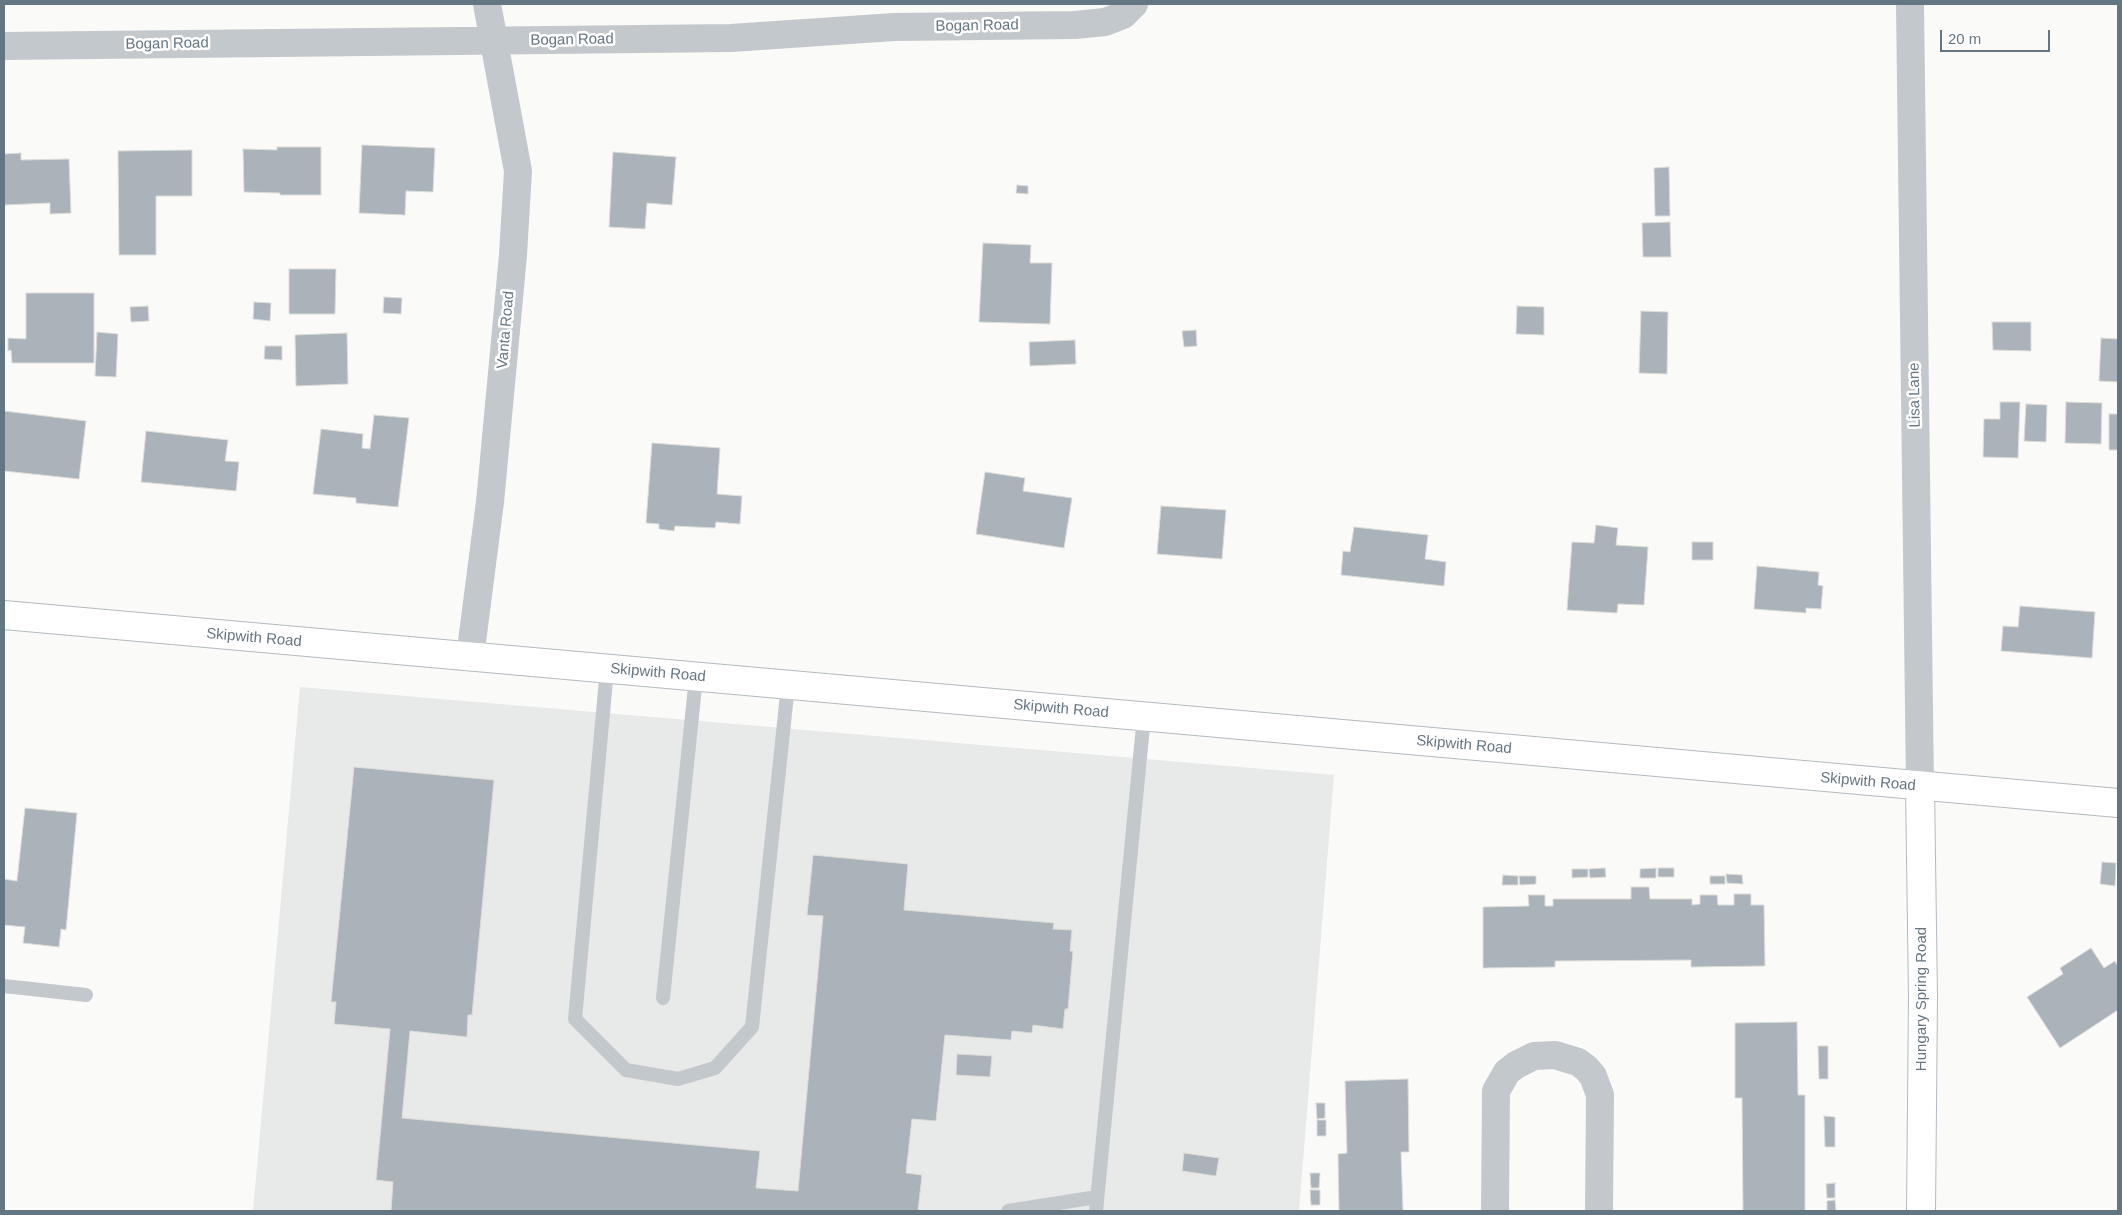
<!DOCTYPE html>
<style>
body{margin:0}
#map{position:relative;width:2122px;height:1215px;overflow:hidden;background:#fafaf8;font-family:Arial,sans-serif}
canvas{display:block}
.frame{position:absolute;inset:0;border:5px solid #657683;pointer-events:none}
.scale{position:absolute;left:1940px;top:30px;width:110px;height:22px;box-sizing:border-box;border:2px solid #657683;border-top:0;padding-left:6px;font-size:15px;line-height:18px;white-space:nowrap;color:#657683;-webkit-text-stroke:4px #fff;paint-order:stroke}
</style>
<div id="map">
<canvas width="2122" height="1215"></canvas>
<div class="frame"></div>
<div class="scale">20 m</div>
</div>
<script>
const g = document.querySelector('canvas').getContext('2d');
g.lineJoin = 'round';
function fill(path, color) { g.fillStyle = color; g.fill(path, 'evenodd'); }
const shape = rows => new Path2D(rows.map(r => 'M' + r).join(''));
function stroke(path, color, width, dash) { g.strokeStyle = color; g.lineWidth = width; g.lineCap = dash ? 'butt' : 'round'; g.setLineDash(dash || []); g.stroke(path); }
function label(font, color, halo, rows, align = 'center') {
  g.font = font + ' Arial,sans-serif'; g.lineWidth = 5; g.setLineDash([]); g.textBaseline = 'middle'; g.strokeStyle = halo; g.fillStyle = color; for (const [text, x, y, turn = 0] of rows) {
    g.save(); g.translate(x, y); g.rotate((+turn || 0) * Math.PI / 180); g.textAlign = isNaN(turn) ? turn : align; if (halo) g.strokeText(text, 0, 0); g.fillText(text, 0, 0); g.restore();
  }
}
const built = shape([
 [300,687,1334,775,1299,1211,253,1211]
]);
const building = shape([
 [362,145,435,148,433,192,406,191,405,215,359,213,362,145],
 [277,147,321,147,321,195,280,195,280,193,244,192,243,149,277,150,277,147],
 [192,150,192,196,156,196,156,255,119,255,118,151,192,150],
 [613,152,676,157,672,205,647,203,645,229,609,227,613,152],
 [21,153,21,160,69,159,71,213,50,214,50,203,4,205,4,154,21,153],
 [1669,167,1670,216,1655,216,1654,168,1669,167],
 [1017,185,1028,186,1028,194,1016,193,1017,185],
 [1670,222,1671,257,1643,257,1642,223,1670,222],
 [983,243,1031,245,1030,263,1052,263,1050,324,979,322,983,243],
 [289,269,336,269,335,314,289,314,289,269],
 [26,293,94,293,94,363,12,363,11,350,8,351,8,338,26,339,26,293],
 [384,297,402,298,401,314,383,313,384,297],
 [254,302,271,303,270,321,253,319,254,302],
 [148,306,149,321,131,322,130,307,148,306],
 [1517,306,1544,307,1544,335,1516,334,1517,306],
 [1641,311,1668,312,1667,374,1639,373,1641,311],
 [1992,322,2031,322,2031,351,1993,350,1992,322],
 [1196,330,1197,346,1184,347,1182,331,1196,330],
 [97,332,118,334,116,377,95,376,97,332],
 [347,333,348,384,296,386,295,335,347,333],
 [2101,338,2118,339,2118,382,2099,381,2101,338],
 [1075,340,1076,364,1030,366,1029,342,1075,340],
 [265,346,282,346,282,360,264,359,265,346],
 [2000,402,2020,402,2018,458,1983,457,1984,419,2000,419,2000,402],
 [2066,402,2102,403,2101,444,2065,443,2066,402],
 [2026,404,2047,405,2046,442,2024,441,2026,404],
 [4,411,86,421,79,479,4,471,4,411],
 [2109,414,2118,414,2118,450,2109,450,2109,414],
 [374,415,409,418,398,507,356,503,356,498,313,494,321,429,363,434,362,448,370,449,374,415],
 [146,431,228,440,225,461,239,462,236,491,141,482,146,431],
 [652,443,720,448,717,494,742,496,740,524,716,522,715,528,675,526,674,531,659,529,659,524,646,523,652,443],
 [985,472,1025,478,1023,491,1072,498,1064,548,976,534,985,472],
 [1161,506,1226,510,1222,559,1157,554,1161,506],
 [1596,525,1618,528,1616,545,1648,547,1644,605,1618,604,1617,613,1567,610,1572,542,1594,543,1596,525],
 [1354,527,1428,535,1425,559,1446,562,1444,586,1341,575,1343,551,1350,552,1354,527],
 [1692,542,1713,542,1713,560,1692,560,1692,542],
 [1757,566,1819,572,1818,585,1823,586,1821,609,1806,608,1806,613,1754,609,1757,566],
 [2020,606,2095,612,2092,658,2001,651,2003,626,2018,627,2020,606],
 [354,767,494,780,472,1015,468,1015,467,1037,410,1031,402,1118,760,1151,756,1188,798,1191,823,916,807,915,813,855,908,864,904,910,1054,923,1053,929,1072,930,1070,951,1073,951,1068,1009,1065,1009,1063,1029,1033,1025,1032,1033,1012,1031,1011,1040,945,1035,936,1121,912,1119,906,1173,922,1175,918,1211,391,1211,393,1182,376,1180,390,1029,334,1024,336,1002,331,1002,354,767],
 [25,808,77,813,66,930,61,929,59,947,23,943,25,927,4,925,4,879,17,881,25,808],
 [2102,862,2116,863,2115,886,2100,884,2102,862],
 [1605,868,1606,877,1590,878,1589,869,1605,868],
 [1656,868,1656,878,1640,878,1640,869,1656,868],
 [1658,868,1674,868,1674,877,1658,877,1658,868],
 [1572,869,1588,869,1588,877,1572,878,1572,869],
 [1726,874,1742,875,1743,884,1727,883,1726,874],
 [1503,875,1518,876,1518,885,1502,885,1503,875],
 [1519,876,1536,876,1536,884,1520,885,1519,876],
 [1710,876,1725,876,1725,884,1710,884,1710,876],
 [1631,887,1649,887,1650,899,1692,899,1692,905,1700,904,1700,895,1717,895,1718,905,1734,905,1734,894,1751,894,1751,905,1764,905,1765,966,1691,967,1691,960,1555,961,1555,967,1483,968,1483,907,1529,906,1528,895,1545,895,1545,906,1553,906,1553,899,1631,899,1631,887],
 [2091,948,2104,968,2115,961,2118,967,2118,1010,2060,1048,2027,997,2063,974,2060,968,2091,948],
 [1797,1022,1798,1095,1805,1095,1805,1211,1743,1211,1742,1098,1735,1098,1735,1023,1797,1022],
 [1818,1046,1828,1046,1828,1079,1819,1079,1818,1046],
 [957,1054,992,1056,990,1077,956,1075,957,1054],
 [1408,1079,1409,1152,1401,1152,1403,1211,1339,1211,1338,1154,1347,1153,1345,1081,1408,1079],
 [1316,1103,1325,1103,1325,1118,1317,1119,1316,1103],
 [1824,1116,1835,1117,1835,1147,1825,1147,1824,1116],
 [1317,1120,1326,1120,1326,1136,1317,1136,1317,1120],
 [1184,1153,1219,1158,1216,1176,1182,1171,1184,1153],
 [1310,1173,1320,1173,1319,1188,1311,1188,1310,1173],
 [1835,1183,1835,1198,1827,1198,1826,1184,1835,1183],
 [1310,1190,1320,1190,1320,1205,1311,1205,1310,1190],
 [1835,1200,1836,1211,1827,1211,1827,1201,1835,1200]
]);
const service = shape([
 [607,669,575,1019,626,1070,678,1079,715,1068,752,1027,788,685],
 [4,986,86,995],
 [663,998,696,677],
 [1008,1211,1097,1197],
 [1096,1211,1144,716]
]);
const minor = shape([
 [1910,4,1920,787],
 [4,46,731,38,894,27,1075,25,1105,22,1123,15,1134,4],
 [470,657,490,502,513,255,518,171,487,4],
 [1495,1211,1496,1091,1507,1072,1516,1065,1534,1056,1555,1055,1578,1062,1586,1068,1593,1076,1600,1095,1599,1211]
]);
const secondary = shape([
 [4,615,2118,803],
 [1920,787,1923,998,1921,1211]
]);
const streetNames = [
 ["Bogan Road",977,26,-1],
 ["Bogan Road",572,40,-1],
 ["Bogan Road",167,44,-1],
 ["Vanta Road",506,330,-85],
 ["Lisa Lane",1915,395,-91],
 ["Skipwith Road",254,638,5],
 ["Skipwith Road",658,673,5],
 ["Skipwith Road",1061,709,5],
 ["Skipwith Road",1464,745,5],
 ["Skipwith Road",1868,782,5],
 ["Hungary Spring Road",1922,999,-90]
];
fill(built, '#e8e9e9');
fill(building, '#aab3b9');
stroke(building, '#dcdcda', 1);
stroke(secondary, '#b3babf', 30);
stroke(service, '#c3c8cc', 14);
stroke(minor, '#c3c8cc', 28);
stroke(secondary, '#fff', 28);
label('15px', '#657683', '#fff', streetNames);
</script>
